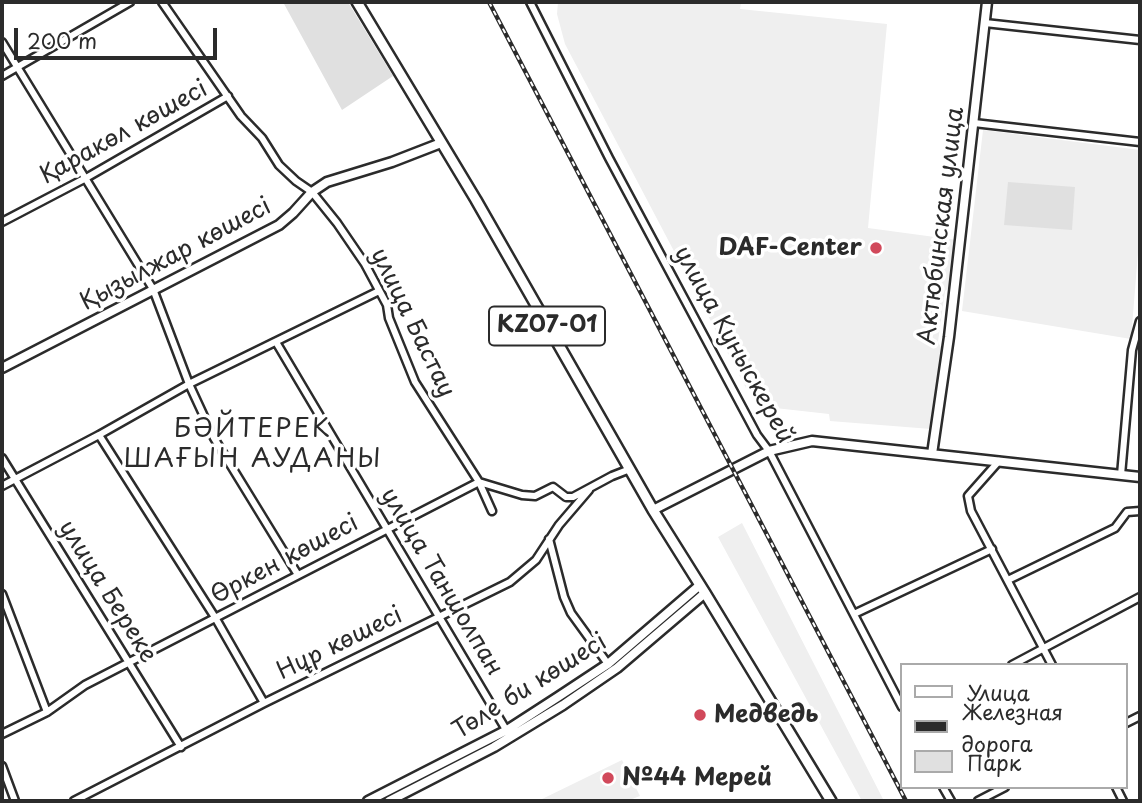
<!DOCTYPE html>
<meta charset="utf-8">
<style>
body{margin:0}
#map{position:relative;width:1142px;height:803px;overflow:hidden;background:#fff;font-family:"Playpen Sans",sans-serif}
canvas{display:block}
.frame{position:absolute;inset:0;border:4px solid #2b2b2b;pointer-events:none}
.legend{position:absolute;left:900px;top:663px;width:228px;height:126px;box-sizing:border-box;background:#fff;border:2px solid #aaa;margin:0;padding:9px 12px;list-style:none;font-size:21px;color:#2b2b2b}
.legend li{display:flex;align-items:center;gap:14px;height:35px}
.legend b{width:35px;border:2px solid #aaa}
.scale{position:absolute;left:14px;top:28px;width:203px;height:32px;box-sizing:border-box;border:4px solid #2b2b2b;border-top:0;padding-left:9px;font-size:21px;line-height:24px;white-space:nowrap;color:#2b2b2b;-webkit-text-stroke:5px #fff;paint-order:stroke}
</style>
<div id="map">
<canvas width="1142" height="803"></canvas>
<div class="frame"></div>
<ul class="legend">
<li><b style="height:9px;background:#fff"></b>Улица</li>
<li><b style="height:9px;background:#2b2b2b"></b>Железная дорога</li>
<li><b style="height:19px;background:#e0e0e0"></b>Парк</li>
</ul>
<div class="scale">200 m</div>
</div>
<script>
const g = document.querySelector('canvas').getContext('2d');
g.lineJoin = 'round';
function fill(path, color) { g.fillStyle = color; g.fill(path, 'evenodd'); }
const shape = rows => new Path2D(rows.map(r => 'M' + r).join(''));
function stroke(path, color, width, dash) { g.strokeStyle = color; g.lineWidth = width; g.lineCap = dash ? 'butt' : 'round'; g.setLineDash(dash || []); g.stroke(path); }
function label(font, color, halo, rows, align = 'center') {
  g.font = font + ' "Playpen Sans",sans-serif'; g.lineWidth = 7; g.setLineDash([]); g.textBaseline = 'middle'; g.strokeStyle = halo; g.fillStyle = color; for (const [text, x, y, turn = 0] of rows) {
    g.save(); g.translate(x, y); g.rotate((+turn || 0) * Math.PI / 180); g.textAlign = isNaN(turn) ? turn : align; if (halo) g.strokeText(text, 0, 0); g.fillText(text, 0, 0); g.restore();
  }
}
const built = shape([
 [558,2,741,2,740,9,887,24,868,228,957,240,950,287,945,291,938,342,943,351,931,429,830,421,829,414,766,407,746,388,565,44,557,14],
 [983,130,1140,150,1140,228,1131,339,962,311],
 [742,523,884,801,862,801,718,537],
 [622,760,640,796,627,801,538,801]
]);
const green = shape([
 [283,2,348,2,393,76,342,110],
 [1008,182,1075,187,1072,230,1004,225]
]);
const street = shape([
 [162,2,241,116,262,138,279,165,296,181,312,192,337,223,365,264,387,305,389,318,415,382,479,482,492,511],
 [530,2,609,158,757,435,769,451,902,707],
 [985,23,1140,40],
 [2,42,153,289,189,384,214,438,298,575],
 [2,76,130,2],
 [974,123,1140,142],
 [2,222,86,178,228,96],
 [276,342,508,733],
 [99,435,216,619,264,703],
 [2,458,181,747],
 [999,461,968,496,971,511,1052,665],
 [1121,475,1132,350,1140,321],
 [2,486,99,435,189,384,379,291],
 [549,539,564,597,571,613,608,664],
 [1008,580,1115,528,1127,512,1140,511],
 [2,594,47,712],
 [854,614,992,549],
 [1012,665,1140,597],
 [1126,723,1140,716],
 [2,734,47,712,85,685,479,482,522,495,535,496,553,487,566,497,573,497,612,476,630,469],
 [2,766,15,801],
 [943,787,951,801],
 [1116,787,1123,801],
 [74,801,264,703,510,582,536,560,559,525,589,490],
 [978,801,1005,787]
]);
const secondary = shape([
 [2,368,279,225,293,213,312,192,327,182,392,162,441,143],
 [932,454,949,337,987,2],
 [653,510,769,451,812,441,1140,477],
 [368,801,507,730,558,697,608,664,700,585],
 [389,801,494,747,563,705,617,668,705,593]
]);
const primary = shape([
 [357,2,476,200,653,510,705,593,831,801]
]);
const rail = shape([
 [489,2,906,801]
]);
const markers = [
 [876,248,7,"#d1495b"],
 [700,715,7,"#d1495b"],
 [608,778,7,"#d1495b"]
];
const shields = [
 [547,326,116]
];
const shieldNames = [
 ["KZ07-01",547,326]
];
const streetNames = [
 ["Қаракөл көшесі",124,133,-29],
 ["Актюбинская улица",942,226,-83],
 ["Қызылжар көшесі",176,255,-28],
 ["улица Бастау",412,323,64],
 ["улица Куныскерей",733,345,61],
 ["Өркен көшесі",285,560,-28],
 ["улица Таншолпан",441,582,59],
 ["улица Береке",107,592,58],
 ["Нұр көшесі",340,644,-26],
 ["Төле би көшесі",530,687,-32]
];
const poiNames = [
 ["DAF-Center",862,248,"right"],
 ["Медведь",714,715],
 ["№44 Мерей",622,778]
];
const neighbourhoodNames = [
 ["БӘЙТЕРЕК",253,430],
 ["ШАҒЫН АУДАНЫ",253,460]
];
fill(built, '#efefef');
fill(green, '#e0e0e0');
stroke(street, '#2b2b2b', 11);
stroke(secondary, '#2b2b2b', 13);
stroke(primary, '#2b2b2b', 14);
stroke(street, '#fff', 6);
stroke(secondary, '#fff', 8);
stroke(primary, '#fff', 9);
stroke(rail, '#2b2b2b', 4.5);
stroke(rail, '#fff', 2, [5]);
for (const [x, y, r, color] of markers) { const dot = new Path2D(); dot.arc(x, y, r, 0, 2 * Math.PI); g.fillStyle = color; g.fill(dot); stroke(dot, '#fff', 2.5); }
for (const [x, y, w] of shields) { const box = new Path2D(); box.roundRect(x - w / 2, y - 19.5, w, 39, 5); g.fillStyle = '#fff'; g.fill(box); stroke(box, '#2b2b2b', 2); }
label('bold 23px', '#2b2b2b', null, shieldNames);
label('24px', '#2b2b2b', '#fff', streetNames);
label('bold 24px', '#2b2b2b', '#fff', poiNames, 'left');
g.letterSpacing = '2px';
label('26px', '#2b2b2b', '#fff', neighbourhoodNames);
g.letterSpacing = '0px';
</script>
